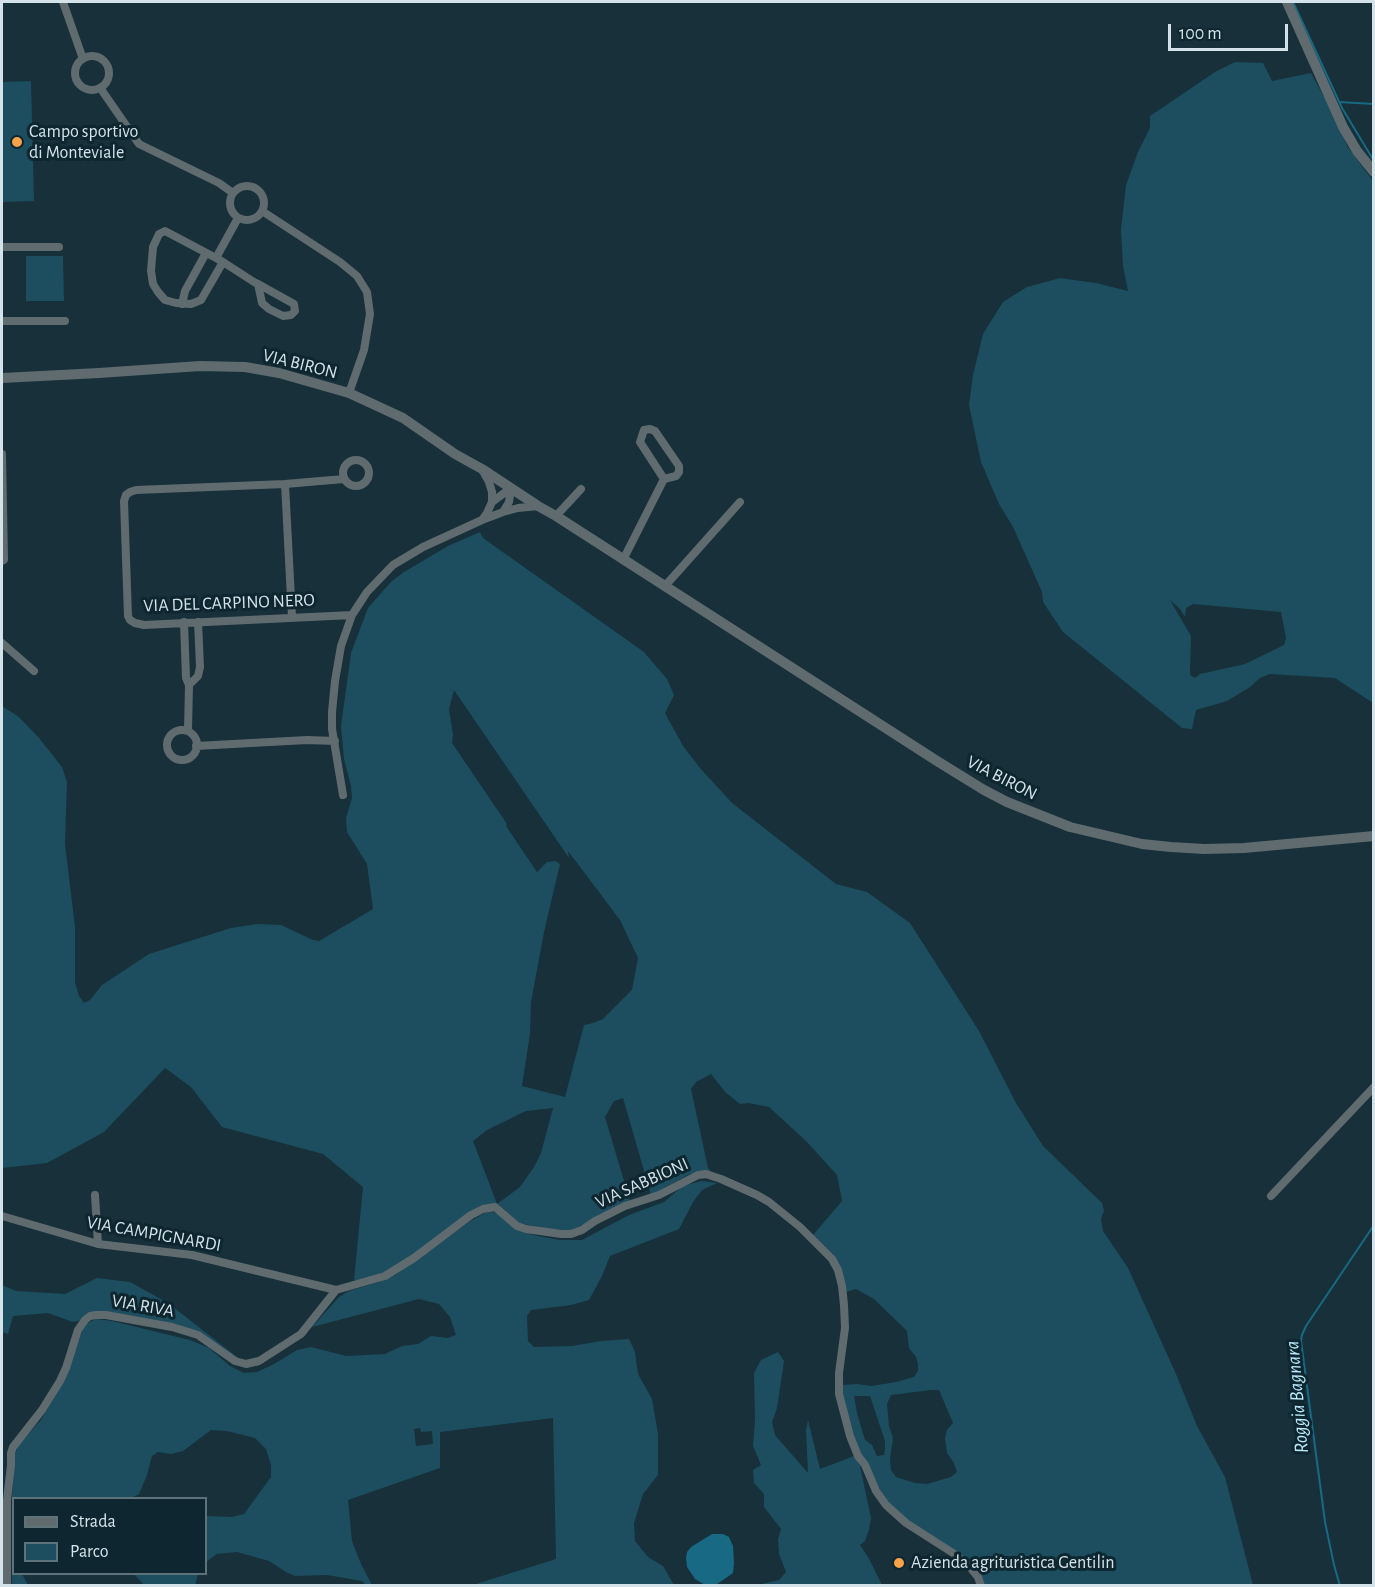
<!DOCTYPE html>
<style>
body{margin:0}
#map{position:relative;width:1375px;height:1587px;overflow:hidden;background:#173039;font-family:"Alegreya Sans",sans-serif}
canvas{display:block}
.frame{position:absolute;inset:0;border:3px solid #d4e3e9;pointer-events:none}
.legend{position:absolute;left:12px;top:1497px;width:195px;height:78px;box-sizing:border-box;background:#0d262f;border:2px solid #5d7279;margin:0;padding:8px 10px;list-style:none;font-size:18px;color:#d4e3e9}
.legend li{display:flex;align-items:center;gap:12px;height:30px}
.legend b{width:30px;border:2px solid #5d7279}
.scale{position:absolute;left:1168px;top:24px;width:120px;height:27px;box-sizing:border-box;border:3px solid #d4e3e9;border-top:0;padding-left:8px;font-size:18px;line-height:21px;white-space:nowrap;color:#d4e3e9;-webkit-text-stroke:4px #0d262f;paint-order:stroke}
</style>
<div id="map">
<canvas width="1375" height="1587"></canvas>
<div class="frame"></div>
<ul class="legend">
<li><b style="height:8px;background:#606b70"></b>Strada</li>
<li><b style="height:16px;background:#1c4e5f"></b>Parco</li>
</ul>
<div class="scale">100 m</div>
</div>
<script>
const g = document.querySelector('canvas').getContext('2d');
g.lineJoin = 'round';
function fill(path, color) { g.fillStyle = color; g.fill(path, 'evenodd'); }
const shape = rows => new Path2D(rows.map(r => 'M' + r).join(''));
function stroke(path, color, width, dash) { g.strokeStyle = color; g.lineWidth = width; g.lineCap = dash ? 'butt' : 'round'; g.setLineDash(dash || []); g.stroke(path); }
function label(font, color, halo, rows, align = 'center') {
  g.font = font + ' "Alegreya Sans",sans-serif'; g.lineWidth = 6; g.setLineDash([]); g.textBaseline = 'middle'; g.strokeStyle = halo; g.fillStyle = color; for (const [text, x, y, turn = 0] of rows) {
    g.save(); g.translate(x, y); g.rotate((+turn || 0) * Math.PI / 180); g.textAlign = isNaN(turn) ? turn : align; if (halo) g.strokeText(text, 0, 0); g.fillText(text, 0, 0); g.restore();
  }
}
const green = shape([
 [1235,62,1263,63,1272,81,1311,73,1334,115,1347,146,1373,181,1373,703,1335,678,1270,674,1260,678,1250,687,1227,701,1196,710,1192,729,1182,728,1063,632,1043,602,1042,592,1013,527,999,504,981,462,969,405,973,375,983,334,1003,302,1027,287,1060,278,1096,283,1128,291,1123,266,1121,230,1126,185,1138,152,1150,128,1150,116,1215,72],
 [1170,600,1180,609,1185,617,1186,608,1193,604,1281,612,1286,638,1284,645,1245,664,1200,674,1195,678,1190,675,1190,670,1191,636],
 [31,81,34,201,2,202,2,82],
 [26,256,63,256,64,301,26,301],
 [480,532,483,538,644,652,667,679,674,695,665,713,683,746,700,768,732,803,836,884,867,892,910,923,979,1031,1016,1103,1043,1146,1102,1203,1104,1211,1101,1219,1103,1231,1128,1268,1176,1374,1197,1426,1225,1477,1253,1585,983,1585,981,1578,900,1516,886,1502,860,1455,845,1410,841,1385,857,1384,871,1386,896,1382,914,1377,918,1371,918,1364,916,1357,909,1348,907,1331,874,1299,856,1289,846,1292,831,1253,813,1235,842,1201,837,1175,806,1141,769,1107,748,1103,740,1104,725,1092,711,1074,696,1082,691,1089,708,1168,711,1171,690,1174,651,1195,623,1098,614,1101,605,1117,630,1201,571,1231,560,1231,519,1223,498,1204,430,1243,382,1275,358,1280,354,1280,363,1187,323,1154,222,1127,191,1087,165,1068,104,1132,47,1163,2,1168,2,706,19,717,39,738,62,767,67,782,65,844,75,927,75,982,79,996,84,1003,90,1000,102,985,149,954,231,928,257,924,281,925,313,940,319,941,373,909,367,864,347,832,346,818,352,798,351,786,344,759,341,726,351,653,363,621,368,608,382,592,392,581,404,572,448,546],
 [454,690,569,858,568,851,620,920,638,958,632,990,603,1019,593,1023,584,1025,565,1097,522,1086,530,1034,531,1002,544,932,560,864,555,861,547,862,537,872,506,826,507,824,452,743,453,735,449,709],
 [553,1108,541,1153,534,1167,520,1187,497,1204,473,1141,487,1130,526,1111],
 [931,1390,939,1390,953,1423,947,1430,945,1438,947,1453,954,1463,957,1472,951,1477,927,1484,915,1483,896,1477,891,1470,890,1459,893,1438,889,1426,887,1404,891,1395],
 [854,1396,870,1396,885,1441,885,1449,884,1455,877,1456,872,1445,865,1440,857,1413],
 [701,1181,717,1183,702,1190,693,1202,679,1229,610,1256,602,1276,589,1300,571,1305,531,1310,527,1316,528,1341,534,1347,572,1346,601,1341,629,1339,635,1352,638,1374,652,1399,658,1434,658,1475,643,1494,634,1523,635,1541,648,1557,663,1566,674,1585,553,1586,552,1584,545,1586,473,1585,556,1559,553,1418,440,1432,440,1468,348,1500,352,1541,361,1564,372,1585,366,1585,362,1581,327,1575,295,1576,286,1572,269,1561,237,1552,217,1554,206,1562,206,1516,232,1517,244,1514,271,1477,271,1465,266,1449,255,1438,227,1431,211,1430,183,1451,171,1454,158,1452,152,1456,147,1475,139,1494,131,1498,14,1498,14,1574,22,1574,28,1585,12,1586,12,1496,15,1454,19,1444,41,1420,67,1375,83,1329,88,1323,96,1319,112,1321,190,1340,209,1348,230,1366,244,1373,257,1372,274,1364,297,1350,311,1347,346,1356,385,1354,402,1346,418,1344,431,1336,448,1338,456,1335,450,1317,439,1304,419,1299,312,1327,339,1297,349,1291,379,1282,395,1275,472,1220,485,1213,491,1212,497,1213,517,1228,533,1235,560,1240,582,1240,629,1215,664,1202,683,1186],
 [420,1428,421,1432,432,1431,433,1444,416,1446,414,1429],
 [97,1278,130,1282,168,1303,246,1364,198,1335,106,1315,73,1322,48,1313,13,1316,8,1334,2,1332,2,1285,16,1291,65,1294],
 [778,1352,784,1361,777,1408,772,1422,775,1435,808,1473,806,1430,808,1420,820,1469,854,1456,860,1466,871,1518,869,1530,865,1541,860,1545,868,1557,882,1585,753,1586,779,1580,786,1572,779,1554,778,1539,781,1529,764,1507,764,1494,754,1483,753,1470,761,1465,753,1446,755,1419,754,1373,761,1360],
 [134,1574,198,1574,195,1586,144,1585]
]);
const water = shape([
 [712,1534,723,1534,729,1537,733,1546,734,1563,733,1573,726,1578,717,1584,705,1585,695,1579,687,1567,686,1558,687,1552,691,1547]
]);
const stream = shape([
 [1293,2,1342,108,1374,161],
 [1339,102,1374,104],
 [1340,1586,1334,1565,1325,1522,1301,1341,1302,1335,1306,1326,1374,1225]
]);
const minor = shape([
 [63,2,83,59],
 '75 73a17 17 0 1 1 34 0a17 17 0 1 1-34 0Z',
 [101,87,103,92,139,144,219,183,233,193],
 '230 203a17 17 0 1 1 34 0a17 17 0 1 1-34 0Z',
 [262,211,340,262,357,276,367,292,370,314,364,350,349,393],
 [2,247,59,247],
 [216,258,238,218],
 [223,262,201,300,191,304,176,303,165,300,158,292,153,284,151,271,153,247,159,234,165,231,216,258,223,262,254,282,258,284,294,304,295,311,291,315,283,316,269,309,262,303,258,284],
 [182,304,185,291,206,253],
 [2,321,65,321],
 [2,454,4,560,2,561],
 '343 473a13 13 0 1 1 26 0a13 13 0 1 1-26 0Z',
 [344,479,285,484,136,490,130,492,126,495,124,501,128,616,130,620,135,623,144,625,352,615],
 [285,484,292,617],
 [492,502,511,488],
 [503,512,509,502,511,488],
 [556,516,581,489],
 [482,520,487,513,492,502,492,492,489,482,483,471],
 [623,560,664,479,676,476,679,472,679,466,655,431,650,429,644,430,640,442,664,479],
 [665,586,740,502],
 [184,622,186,678,189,685,188,731],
 [2,643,34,671],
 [189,685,198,676,200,667,198,622],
 '167 745a15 15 0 1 1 30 0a15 15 0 1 1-30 0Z',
 [196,746,307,740,335,741],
 [343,795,332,729,332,712,335,681,341,646,352,615,367,592,393,565,423,547,482,520,503,512,518,508,538,506],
 [95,1195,98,1244],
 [1271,1196,1374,1087],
 [2,1216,98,1244,192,1255,336,1290,385,1276,414,1258,471,1215,483,1209,495,1207,517,1226,526,1229,561,1234,571,1234,582,1230,595,1221,625,1206,659,1195,698,1175,706,1174,721,1179,757,1195,769,1202,800,1227,832,1259,838,1270,842,1286,844,1305,845,1328,839,1373,839,1394,850,1436,858,1456,865,1465,876,1491,886,1505,906,1523,956,1555,968,1565,978,1577,981,1586],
 [7,1586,7,1500,11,1465,11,1453,13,1447,42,1410,60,1381,66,1368,78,1330,85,1320,90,1316,96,1315,106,1315,172,1327,198,1335,235,1361,246,1364,259,1361,301,1334,336,1290]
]);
const tertiary = shape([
 [1287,2,1343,127,1357,151,1374,172],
 [2,378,99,373,200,366,245,367,279,373,349,393,403,418,455,454,482,469,538,506,556,516,937,761,984,790,1007,802,1070,827,1142,844,1171,847,1204,849,1244,848,1374,836]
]);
const markers = [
 [17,142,6,"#f7a149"],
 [899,1563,6,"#f7a149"]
];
const poiNames = [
 ["Campo sportivo",29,132],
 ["di Monteviale",29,153],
 ["Azienda agrituristica Gentilin",911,1563]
];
const streetNames = [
 ["VIA BIRON",300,364,14],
 ["VIA DEL CARPINO NERO",229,603,-2],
 ["VIA BIRON",1002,778,27],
 ["VIA SABBIONI",642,1183,-24],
 ["VIA CAMPIGNARDI",154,1234,10],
 ["VIA RIVA",143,1306,10]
];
const waterNames = [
 ["Roggia Bagnara",1297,1397,-95]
];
fill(green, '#1c4e5f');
fill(water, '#186983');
stroke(stream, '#186983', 2);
stroke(minor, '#606b70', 8);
stroke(tertiary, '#606b70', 10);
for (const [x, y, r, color] of markers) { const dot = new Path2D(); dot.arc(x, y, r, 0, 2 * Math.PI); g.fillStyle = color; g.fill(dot); stroke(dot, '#0d262f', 2); }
label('18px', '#d4e3e9', '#0d262f', poiNames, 'left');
label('18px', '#d4e3e9', '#0d262f', streetNames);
label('italic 20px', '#bbe9fb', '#0d262f', waterNames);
</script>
